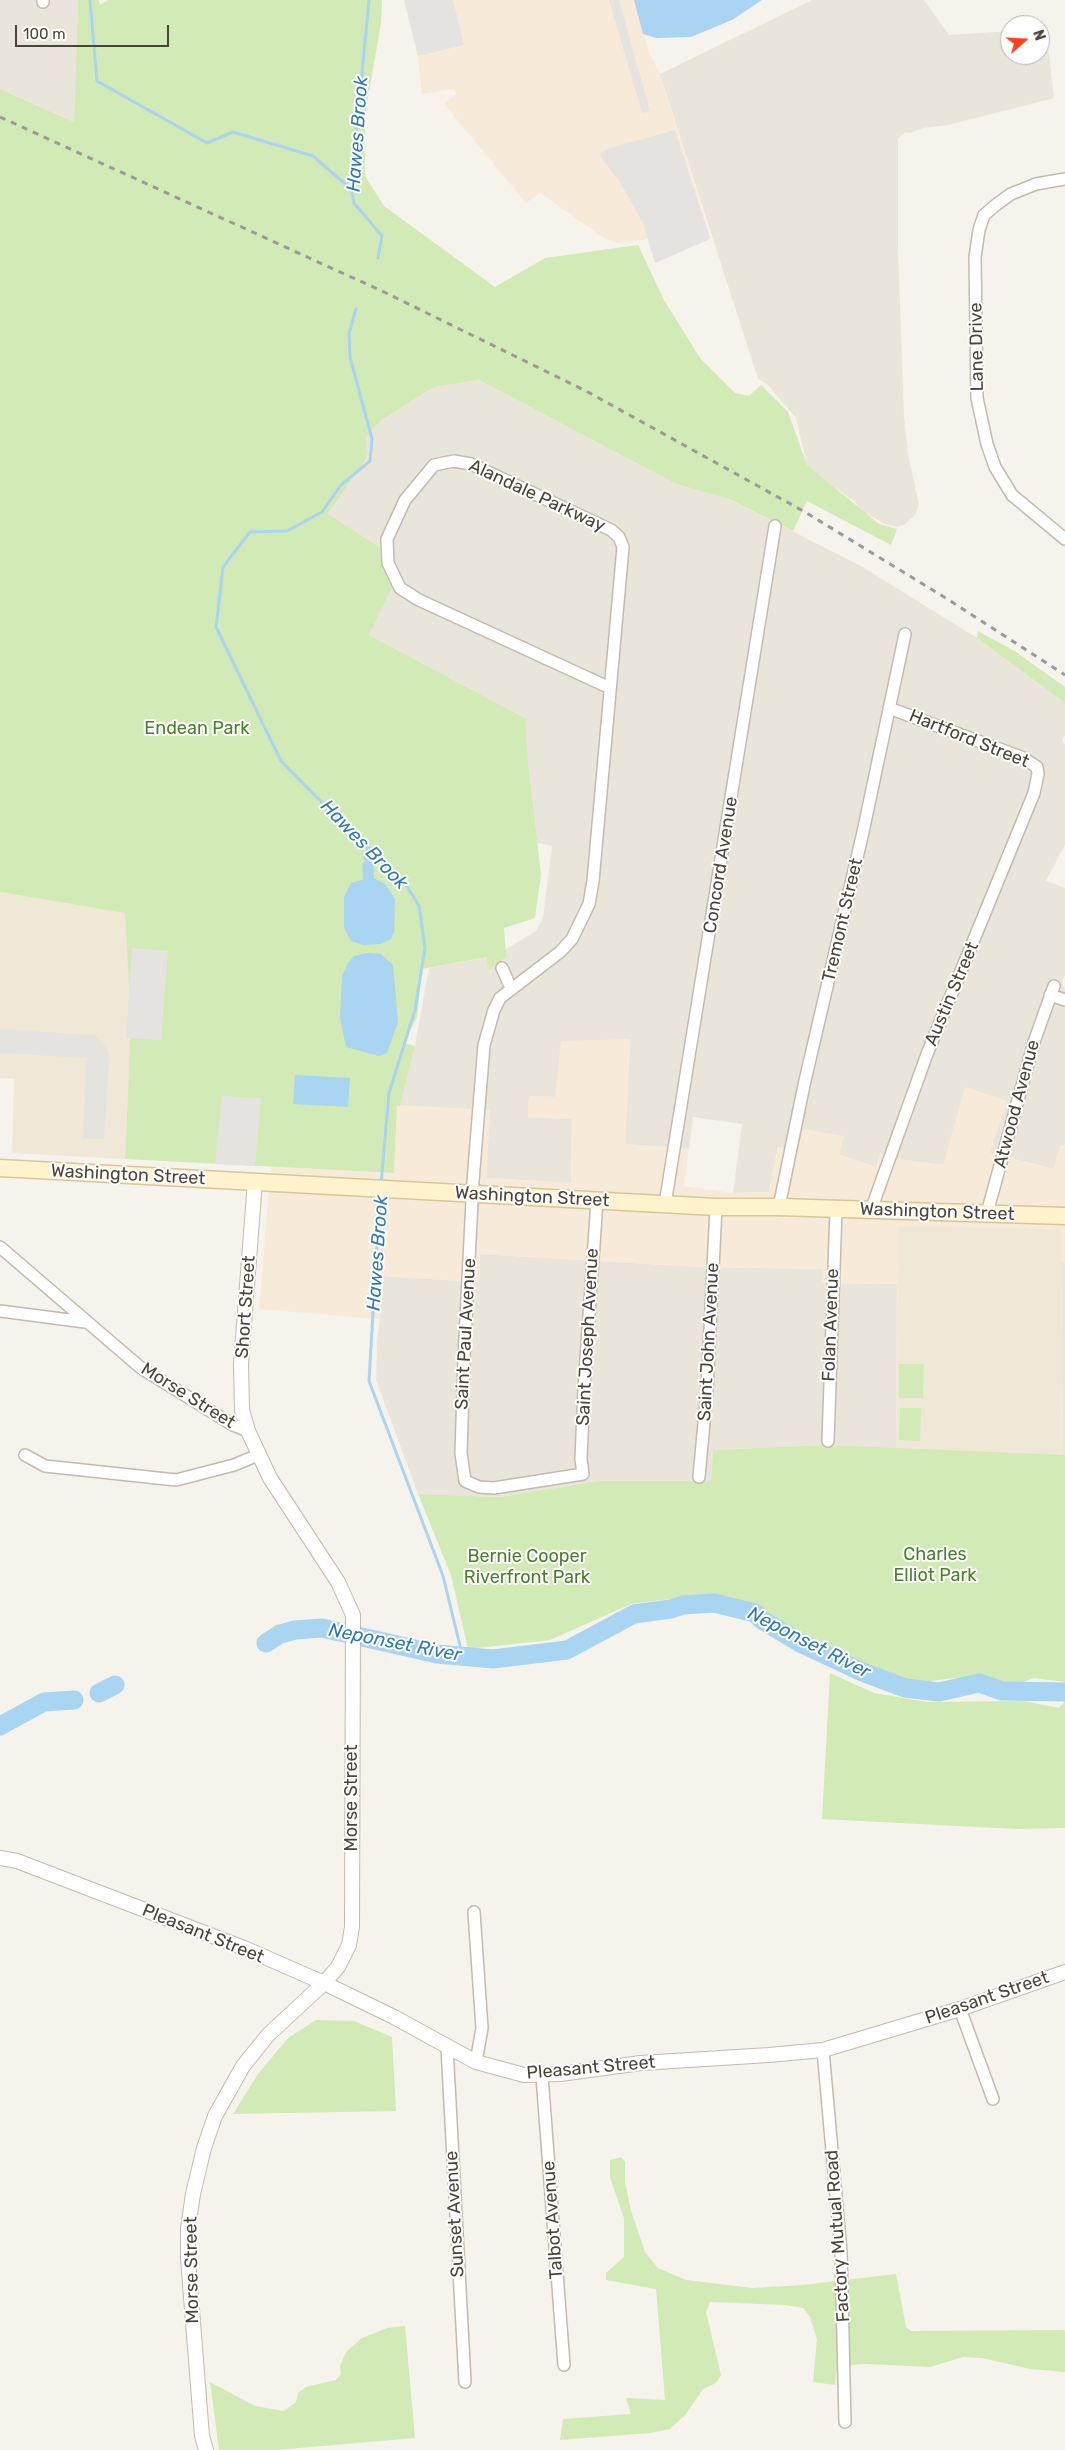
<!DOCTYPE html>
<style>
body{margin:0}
#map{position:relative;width:1065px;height:2450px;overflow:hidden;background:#f6f3ec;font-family:Rubik,sans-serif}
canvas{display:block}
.north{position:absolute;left:1000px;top:15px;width:50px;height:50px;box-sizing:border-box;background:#fff;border:1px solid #b7b4b0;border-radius:50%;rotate:71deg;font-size:14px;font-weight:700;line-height:20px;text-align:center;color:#4b4439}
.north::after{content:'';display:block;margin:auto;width:18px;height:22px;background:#fc3f1d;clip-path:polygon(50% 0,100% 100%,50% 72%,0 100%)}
.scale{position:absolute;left:15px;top:25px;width:154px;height:22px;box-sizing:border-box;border:2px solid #4b4439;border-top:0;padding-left:6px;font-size:15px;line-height:18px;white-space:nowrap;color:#4b4439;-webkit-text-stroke:4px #fff;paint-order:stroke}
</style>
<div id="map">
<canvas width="1065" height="2450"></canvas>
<div class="north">N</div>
<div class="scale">100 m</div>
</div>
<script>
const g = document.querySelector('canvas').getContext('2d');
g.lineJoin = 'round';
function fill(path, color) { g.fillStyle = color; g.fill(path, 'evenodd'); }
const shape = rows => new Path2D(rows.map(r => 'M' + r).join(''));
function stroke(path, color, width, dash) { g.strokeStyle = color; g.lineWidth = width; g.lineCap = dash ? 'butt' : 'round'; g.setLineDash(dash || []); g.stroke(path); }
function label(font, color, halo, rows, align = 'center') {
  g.font = font + ' Rubik,sans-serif'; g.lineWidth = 4; g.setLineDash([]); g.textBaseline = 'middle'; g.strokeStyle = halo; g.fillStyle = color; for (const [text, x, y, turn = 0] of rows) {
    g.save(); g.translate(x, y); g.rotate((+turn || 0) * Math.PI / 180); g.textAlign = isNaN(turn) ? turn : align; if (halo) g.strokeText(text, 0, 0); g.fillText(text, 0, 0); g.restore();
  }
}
const residential = shape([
 [0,0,78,0,74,122,0,89],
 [812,0,924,0,949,35,1010,31,1010,55,1040,55,1040,30,1046,29,1054,98,948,125,923,128,910,133,905,132,898,139,898,250,904,415,908,454,919,504,915,515,904,525,897,527,885,524,862,511,855,502,812,471,807,465,796,418,767,384,758,379,660,74],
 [479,380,676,484,729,499,861,566,977,638,1065,703,1065,735,1062,741,1065,744,1065,845,1046,881,1065,888,1065,975,1062,982,1065,990,1065,1146,1061,1145,1054,1169,990,1153,943,1165,904,1160,881,1153,876,1167,839,1155,843,1136,798,1151,778,1147,769,1192,733,1193,742,1124,693,1117,689,1149,625,1144,630,1039,555,1097,529,1096,528,1117,572,1119,571,1183,486,1178,490,1110,400,1106,415,1046,429,968,488,957,488,969,506,949,536,931,543,918,552,846,520,839,525,718,369,635,328,514,365,461,367,453,366,436,380,421,434,387],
 [480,1254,701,1267,824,1269,822,1283,897,1284,896,1449,823,1445,713,1450,711,1481,600,1481,499,1497,418,1494,376,1380,377,1344,384,1276,479,1282],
 [1061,1263,1065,1263,1065,1456,1063,1456]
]);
const commercial = shape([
 [404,0,634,0,649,52,660,74,711,238,655,263,648,239,618,243,607,240,540,193,526,203,444,104,456,94,453,89,422,94,418,56],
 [630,1039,625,1144,689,1149,684,1186,733,1193,769,1192,778,1147,798,1150,803,1129,844,1136,839,1155,876,1167,881,1153,904,1160,943,1165,965,1087,1007,1101,990,1153,1053,1169,1061,1145,1065,1146,1065,1263,1061,1263,1061,1230,898,1227,897,1284,822,1283,823,1269,701,1267,480,1254,479,1282,384,1276,379,1319,259,1309,271,1167,394,1173,397,1105,490,1110,486,1178,571,1183,572,1119,528,1117,529,1096,555,1097,561,1041]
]);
const education = shape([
 [0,892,126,913,131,1022,125,1159,12,1153,14,1079,0,1078],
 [898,1226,1061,1229,1063,1456,896,1449]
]);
const green = shape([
 [78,0,99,0,100,5,108,0,382,0,381,23,365,115,365,176,384,206,495,287,545,258,638,245,664,300,700,358,735,393,749,396,761,385,788,412,807,465,879,524,897,529,891,545,807,501,793,531,729,499,676,484,479,380,434,387,380,421,366,437,367,453,365,461,328,514,379,547,382,567,392,587,369,635,525,718,528,764,541,874,535,918,504,928,506,957,488,970,487,957,422,969,417,1017,404,1043,415,1046,400,1106,397,1106,394,1173,125,1159,131,1022,125,913,0,892,0,89,74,122],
 [978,631,1016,652,1065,687,1065,703,977,638],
 [899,1364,924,1364,923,1398,899,1398],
 [900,1408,921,1408,920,1441,899,1440],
 [823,1445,1065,1455,1065,1682,1034,1678,1017,1684,992,1684,954,1678,907,1684,817,1645,754,1604,710,1594,631,1604,550,1640,468,1649,451,1575,418,1494,499,1497,600,1481,711,1481,713,1450],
 [830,1673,874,1693,927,1702,1023,1701,1059,1708,1065,1701,1065,1828,1017,1829,822,1819],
 [316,2020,354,2021,392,2037,396,2111,233,2114,258,2074,288,2038],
 [621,2157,625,2162,625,2182,631,2211,645,2252,658,2268,686,2280,752,2288,803,2285,896,2274,906,2327,911,2331,1065,2330,1065,2372,1030,2369,982,2358,963,2357,930,2367,865,2364,837,2366,835,2385,813,2382,817,2339,810,2317,803,2308,785,2305,710,2302,706,2312,721,2375,716,2383,703,2389,685,2415,670,2429,650,2433,560,2440,563,2419,631,2414,626,2398,665,2400,656,2289,606,2280,606,2273,624,2257,624,2218,610,2177,610,2160],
 [405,2326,415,2438,276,2450,219,2450,210,2382,255,2406,284,2411,296,2402,298,2393,306,2387,336,2380,341,2374,340,2366,346,2352,362,2338,387,2328]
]);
const parking = shape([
 [404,0,453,0,464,45,418,56],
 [609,0,619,0,650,111,642,113],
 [675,130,710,239,655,263,643,223,621,184,599,154,610,148],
 [132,948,168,951,161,1040,126,1038],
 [0,1029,95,1035,102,1042,108,1051,109,1061,104,1139,83,1139,86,1058,0,1053],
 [222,1096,261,1098,255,1166,215,1164]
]);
const water = shape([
 [634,0,762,0,732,20,691,37,656,38,643,34],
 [365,879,376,879,385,884,395,899,394,932,391,939,381,944,363,945,351,941,344,928,344,897,351,883],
 [367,953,381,954,393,965,398,1022,387,1053,379,1056,346,1047,340,1018,342,976,348,963,354,956],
 [295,1075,350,1078,348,1107,293,1104]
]);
const stream = shape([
 [90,0,97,81,207,143,233,132,313,156,351,189],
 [369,0,351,189,354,203,382,236,378,258],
 [356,309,349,333,350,357,372,439,370,461,341,485,322,512,287,531,250,532,223,567,216,627,281,761,371,852,403,880,419,906,425,948,415,1010,389,1093,381,1184],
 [380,1193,369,1381,443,1576,463,1658]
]);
const canal = shape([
 [369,857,371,852],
 [368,866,369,894]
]);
const river = shape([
 [266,1643,280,1634,295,1630,322,1628,437,1654,493,1659,567,1650,634,1614,671,1609,683,1605,714,1603,755,1613,762,1620,802,1644,860,1671,905,1688,939,1692,979,1683,1002,1691,1065,1692],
 [99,1693,115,1685],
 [0,1726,44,1702,74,1700]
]);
const minor = shape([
 [43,2,43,0],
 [1065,179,1036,184,1011,194,997,204,984,215,979,230,975,257,977,398,987,444,995,467,1012,495,1065,539],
 [502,968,511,988],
 [1050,995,1065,1000],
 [597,1201,584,1388,581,1459,583,1474,494,1488,479,1487,465,1481,461,1453,464,1358,473,1181,484,1045,494,1010,500,998,560,952,572,939,589,904,593,881,623,547,619,537,611,530,471,464,454,461,434,465,405,500,387,539,388,563,400,588,419,600,610,688],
 [665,1204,775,526],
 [779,1207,804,1085,863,832,905,634],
 [871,1210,927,1054,1034,793,1038,774,1037,767,1021,757,889,708],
 [987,1213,1034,1042,1054,986],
 [0,1247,141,1368,233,1425,248,1431],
 [0,1311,85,1322],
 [828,1441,836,1210],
 [25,1455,45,1466,176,1480,234,1465,258,1455],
 [699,1477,707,1390,716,1207],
 [474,1912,482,2028,476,2062],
 [960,2009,993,2099],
 [447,2047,465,2382],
 [823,2050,841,2252,845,2422],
 [542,2076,564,2365]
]);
const tertiary = shape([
 [0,1858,17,1861,244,1948,324,1983,394,2017,476,2062,524,2075,560,2074,641,2063,769,2055,823,2050,960,2009,1065,1972],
 [206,2450,202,2436,188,2259,188,2228,193,2194,204,2148,215,2116,243,2066,268,2035,324,1983,338,1967,349,1945,352,1927,353,1615,338,1582,270,1478,248,1431,242,1410,241,1364,255,1181]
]);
const secondary = shape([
 [0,1168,716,1207,779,1207,1065,1216]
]);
const rail = shape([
 [0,117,384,292,586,391,805,512,949,600,1065,675]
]);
const streetNames = [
 ["Lane Drive",977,347,-91],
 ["Alandale Parkway",537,496,25],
 ["Hartford Street",969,739,22],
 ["Concord Avenue",721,865,-81],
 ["Tremont Street",843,920,-77],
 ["Austin Street",952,994,-67],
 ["Atwood Avenue",1017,1104,-75],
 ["Washington Street",128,1175,3],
 ["Washington Street",532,1197,3],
 ["Washington Street",937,1212,2],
 ["Short Street",246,1307,-86],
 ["Folan Avenue",831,1325,-88],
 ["Saint Paul Avenue",466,1334,-87],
 ["Saint Joseph Avenue",588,1337,-87],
 ["Saint John Avenue",709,1342,-87],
 ["Morse Street",188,1396,32],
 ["Morse Street",352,1798,-90],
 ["Pleasant Street",203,1934,22],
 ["Pleasant Street",987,1998,-19],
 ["Pleasant Street",591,2068,-5],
 ["Sunset Avenue",455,2214,-93],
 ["Talbot Avenue",553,2220,-94],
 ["Factory Mutual Road",838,2236,-94],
 ["Morse Street",192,2270,-91]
];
const parkNames = [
 ["Endean Park",197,729],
 ["Charles",935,1555],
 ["Elliot Park",935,1576],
 ["Bernie Cooper",527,1557],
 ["Riverfront Park",527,1578]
];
const waterNames = [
 ["Hawes Brook",358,134,-86],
 ["Hawes Brook",364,845,46],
 ["Hawes Brook",378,1253,-86],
 ["Neponset River",395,1643,11],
 ["Neponset River",809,1643,27]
];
fill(residential, '#eae5da');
fill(commercial, '#f7ead8');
fill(education, '#efe8d6');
fill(green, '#d2eab5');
fill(parking, '#e5e3e0');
fill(water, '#a9d4f2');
stroke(stream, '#a9d4f2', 3);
stroke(canal, '#a9d4f2', 11);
stroke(river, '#a9d4f2', 19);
stroke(minor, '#c2bbae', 14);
stroke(tertiary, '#c2bbae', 16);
stroke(secondary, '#d6c79b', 19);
stroke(minor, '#fff', 11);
stroke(tertiary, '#fff', 14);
stroke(secondary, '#fff3cd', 16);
stroke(rail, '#9a9a9a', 3, [6, 6]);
label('18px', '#4b4439', '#fff', streetNames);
label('18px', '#4a7f2a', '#fff', parkNames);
label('italic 19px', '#2e7ab2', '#fff', waterNames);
</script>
